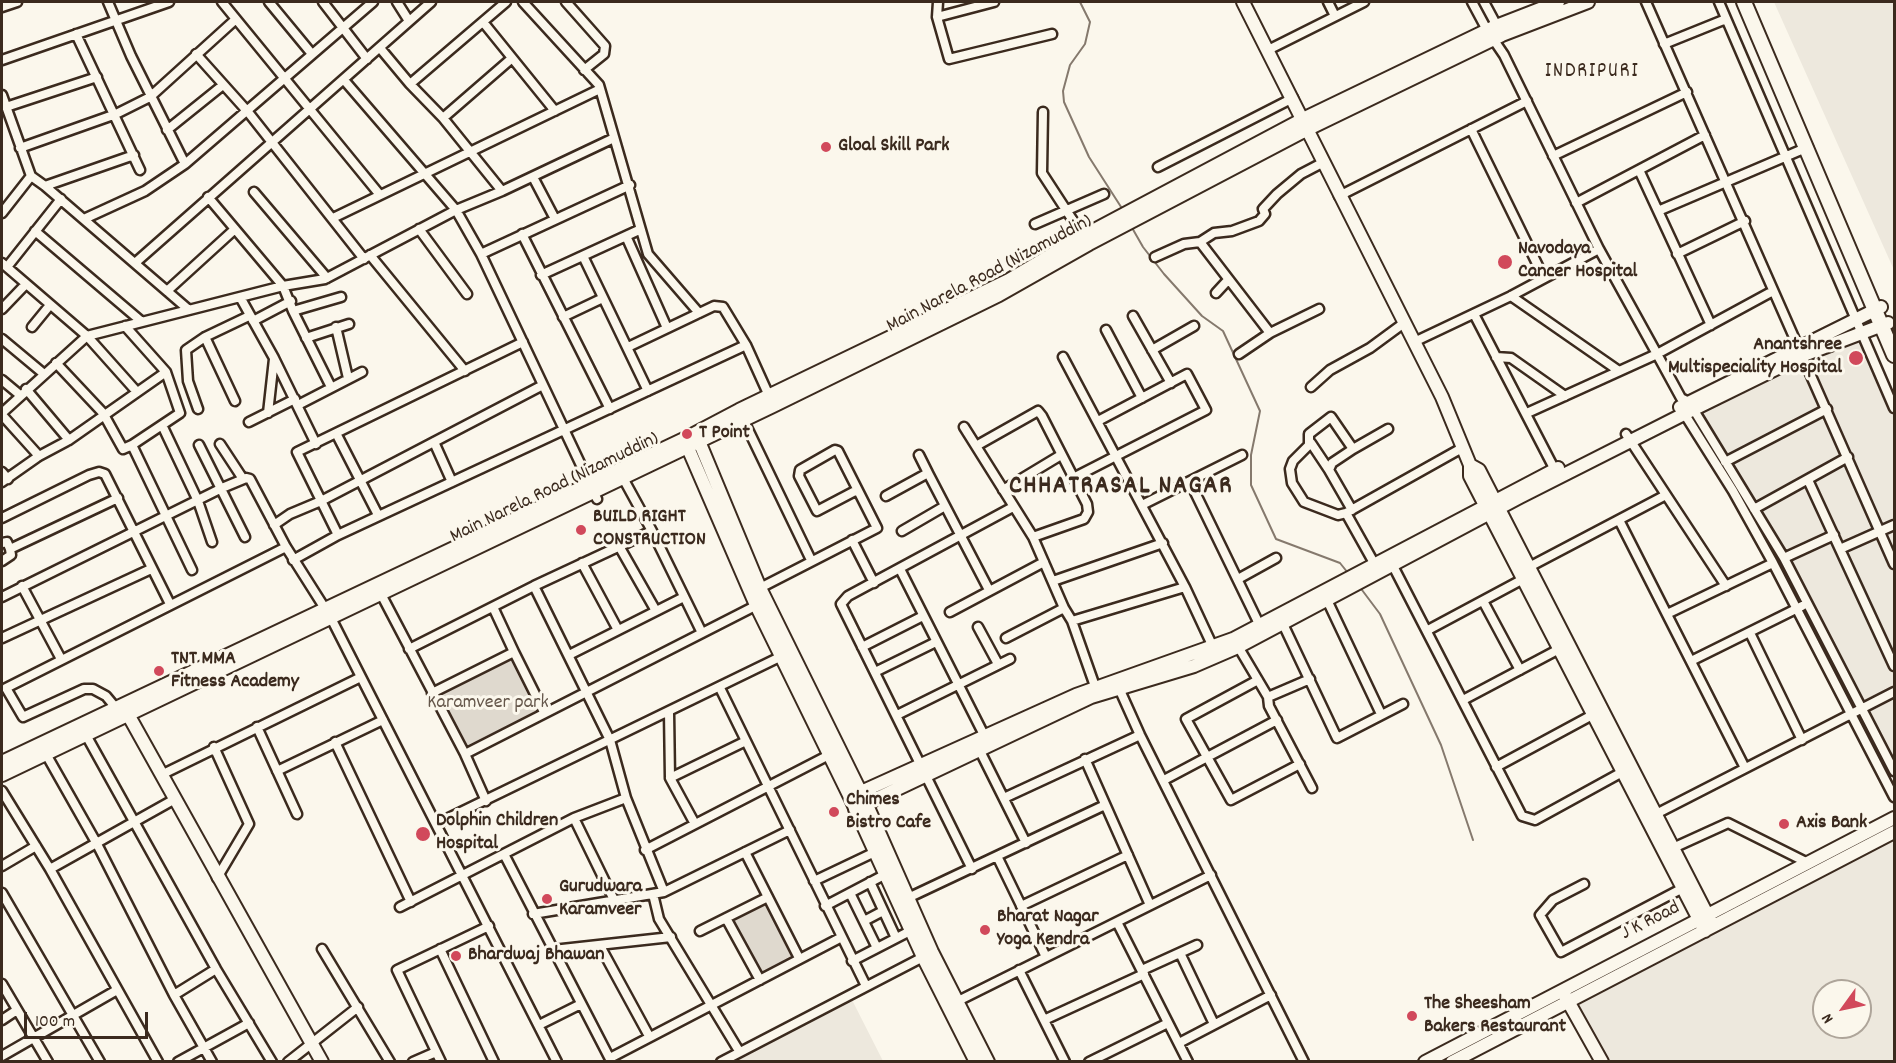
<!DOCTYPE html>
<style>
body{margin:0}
#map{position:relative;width:1896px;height:1063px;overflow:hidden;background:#fbf7ec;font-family:Dekko,sans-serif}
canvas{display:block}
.frame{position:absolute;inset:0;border:3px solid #3b2a1e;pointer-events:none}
.north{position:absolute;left:1812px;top:979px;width:60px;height:60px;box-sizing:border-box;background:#fbf7ec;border:2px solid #aea59a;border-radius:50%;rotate:237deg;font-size:16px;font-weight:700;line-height:24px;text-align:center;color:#3b2a1e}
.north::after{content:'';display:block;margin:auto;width:21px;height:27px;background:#d1495b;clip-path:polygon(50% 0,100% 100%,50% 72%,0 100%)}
.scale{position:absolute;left:24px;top:1012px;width:124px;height:27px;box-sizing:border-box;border:3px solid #3b2a1e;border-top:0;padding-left:8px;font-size:18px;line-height:21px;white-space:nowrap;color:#3b2a1e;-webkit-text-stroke:4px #fbf7ec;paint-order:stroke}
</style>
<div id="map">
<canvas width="1896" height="1063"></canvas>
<div class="frame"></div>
<div class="north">N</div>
<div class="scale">100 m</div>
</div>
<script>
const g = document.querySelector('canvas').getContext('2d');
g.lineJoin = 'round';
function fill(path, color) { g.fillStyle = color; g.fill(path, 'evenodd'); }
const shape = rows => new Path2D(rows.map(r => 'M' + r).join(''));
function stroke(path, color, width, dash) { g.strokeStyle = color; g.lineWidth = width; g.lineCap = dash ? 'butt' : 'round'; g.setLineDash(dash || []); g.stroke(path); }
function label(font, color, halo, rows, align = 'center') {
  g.font = font + ' Dekko,sans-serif'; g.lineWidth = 6; g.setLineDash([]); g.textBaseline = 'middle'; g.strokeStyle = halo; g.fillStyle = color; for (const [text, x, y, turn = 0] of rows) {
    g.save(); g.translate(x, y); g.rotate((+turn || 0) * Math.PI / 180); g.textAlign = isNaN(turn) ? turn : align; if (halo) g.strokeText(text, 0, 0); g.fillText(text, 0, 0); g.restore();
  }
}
const built = shape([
 [1774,2,1894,2,1894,270],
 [1860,332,1894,408,1894,771,1784,558,1698,407],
 [1894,832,1894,1061,1600,1061,1566,1002],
 [1824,991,1860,991,1860,1027,1824,1027],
 [849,994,883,1061,721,1062]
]);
const green = shape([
 [513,657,540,712,466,750,436,695],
 [767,901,795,958,762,976,730,920]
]);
const stream = shape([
 [1048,2,1067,2],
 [1080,2,1090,22,1085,44,1070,65,1063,91,1064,102,1089,157,1123,210],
 [1131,226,1143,247,1164,274,1202,316,1223,331,1260,411,1251,455,1251,485,1276,539,1340,563,1348,573],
 [1359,586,1380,614,1441,745,1473,840]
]);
const street = shape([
 [108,2,131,56,185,164,373,2],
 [222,2,380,195],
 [269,2,312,54],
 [323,2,367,59],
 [397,2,409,21],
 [523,2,599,85,648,254,699,313],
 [566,2,605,46,604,54,584,70],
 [938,2,937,17,949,59,1052,34],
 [1328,2,1335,16],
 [1472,2,1487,30,1504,55,1599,249,1657,354,1681,398,1689,402,1784,558,1894,771],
 [1484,2,1498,28],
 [1646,2,1894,564],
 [1719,2,1894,408],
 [2,7,17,2],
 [937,17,994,2],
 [483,22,555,111],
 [76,34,140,170],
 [1664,44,1726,19],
 [380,48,410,84,443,118,502,191],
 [1268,50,1364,2],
 [196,54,248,112,364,259],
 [2,60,169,2],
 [344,80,456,210,481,254,597,499],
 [410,84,506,2],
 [2,95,31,176,2,213],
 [6,107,97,77],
 [1043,112,1042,173,1083,236],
 [443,118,511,59],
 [1471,129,1544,278],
 [167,130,223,85],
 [20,148,116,114,150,97,236,19],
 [1553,156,1687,92],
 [1158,167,1293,98],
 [1639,170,1711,325],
 [31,176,45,186,134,155],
 [533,177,555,219],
 [45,186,189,310],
 [254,192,327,278],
 [1339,196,1527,101],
 [208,197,283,286,293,311,331,387],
 [1576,203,1705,135],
 [1658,211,1808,147],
 [333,218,600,89],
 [84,219,145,191,185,164],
 [1035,224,1104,194],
 [419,229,467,294],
 [35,231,142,322],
 [522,234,610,409],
 [626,236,667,328],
 [1200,242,1270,333],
 [481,254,630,185],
 [1677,254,1745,221],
 [370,255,465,371],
 [583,256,648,391],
 [1155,257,1184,244,1200,242,1214,233,1232,231,1259,221,1265,214,1263,209,1277,194,1301,174,1324,162],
 [2,263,87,336,137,392],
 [135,263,431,2],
 [7,267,61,199],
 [541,275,639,230],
 [167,291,235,229],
 [1216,293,1228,280],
 [1511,296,1619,371],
 [240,297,274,358,316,444],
 [2,309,26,284],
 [293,311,341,297],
 [1474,314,1557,474],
 [1133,316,1171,383],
 [563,317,603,298],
 [253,321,291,301],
 [32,327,50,305],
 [336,327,348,378],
 [1106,330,1142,398],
 [205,337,235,401],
 [306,338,349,324],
 [2,339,44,374],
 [523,342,297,452,338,535,746,345],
 [1414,342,1511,296,1599,249],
 [628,347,714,306,723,307,746,345,770,398],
 [1152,350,1194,326],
 [1239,354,1270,333,1319,309],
 [1063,357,1185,587,1213,647],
 [1496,357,1511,358,1565,396],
 [56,363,103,413,123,449,132,445,180,413,166,372,125,326],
 [2,380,20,395],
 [1311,387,1330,370,1370,348,1404,323],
 [26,389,69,440],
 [298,405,362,372],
 [198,409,188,381,186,350,205,337,249,316],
 [1682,410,1733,491,1773,563,1894,797],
 [2,413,87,336,283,286,325,279,456,210,502,191,614,138],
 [268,413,274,359],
 [1527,413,1657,354,1773,291],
 [2,415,39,456],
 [743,419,811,560],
 [249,422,295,399],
 [162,425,198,501,212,542],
 [964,427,1033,537,1064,608,1072,621,1097,692],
 [1626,434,1726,586],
 [337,435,378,515],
 [434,442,452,482],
 [1309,443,1309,434,1331,417,1353,449,1388,429],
 [220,444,243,479],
 [132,445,192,570],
 [199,445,245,537],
 [976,446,1038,411,1042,416,1087,504,1088,512,1084,519,1033,537],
 [919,455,928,473],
 [1725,462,1827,409],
 [1329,470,1311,443,1293,461,1290,469,1292,483,1304,502,1338,515,1346,513,1462,448],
 [2,472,8,479],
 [623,478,652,531,702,633],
 [1073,478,1206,410,1187,374,1098,421],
 [1808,480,1894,666],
 [2,482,39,456,69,440,166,372],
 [1190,482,1261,628],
 [1003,490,1061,455],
 [886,496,928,473,989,590],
 [1142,505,1242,455],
 [1754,509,1848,457],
 [1352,510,1329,470,1332,463,1353,449],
 [1346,513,1374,563],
 [2,518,89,475,99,472,105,474,170,604],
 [1619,520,1745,768],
 [274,525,290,514,321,501,543,385],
 [902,531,945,506],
 [852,540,874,583],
 [2,543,7,542,10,549],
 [619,546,656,611],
 [1840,549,1894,525],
 [1784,558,1834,535],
 [293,560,338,535],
 [2,561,11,555,10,549,118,498],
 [1391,562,1522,816,1535,820,1626,770],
 [582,563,618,630],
 [1529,567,1664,496],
 [900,569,984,735],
 [1238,579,1276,558],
 [1053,581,1163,543],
 [22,586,61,659],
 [534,586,610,740,626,798,664,892],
 [760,588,877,528,838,451,835,450,800,470,799,476,817,511,857,490],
 [381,594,465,754,486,801],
 [2,597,222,488,246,478,250,479,286,547,331,618,557,1062],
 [1327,600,1381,714],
 [1483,601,1520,670],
 [493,607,514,652],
 [950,612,1044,562],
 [1667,614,1773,563],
 [1072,621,1185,587],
 [1283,624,1337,738,1403,704],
 [978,627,998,664],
 [1428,630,1527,577],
 [1750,633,1802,740],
 [2,638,151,569],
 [1006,638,1064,608],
 [1236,643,1268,697,1269,706,1312,788],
 [862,647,923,616],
 [409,649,534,586,652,531],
 [569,655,684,597],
 [1691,661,1802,606],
 [875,672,936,642],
 [1258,680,1186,719,1231,800,1300,764],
 [1118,686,1140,735,1304,1062],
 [720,688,866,986],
 [432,693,514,652,544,712],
 [1268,697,1310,679],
 [1463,700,1563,647],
 [116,708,106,696,93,689,84,689,23,717,6,688,286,547],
 [669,712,670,778,695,824],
 [897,715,1010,659],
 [257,727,297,814],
 [86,735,216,969,272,1062],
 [335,742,411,902],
 [214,747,249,824,217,878],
 [979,749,1026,843],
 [46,754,97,844,174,995,212,1062],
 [465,754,761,603],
 [1085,759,1150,905],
 [1496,767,1596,713],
 [277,771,383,720],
 [161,775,361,677],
 [670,778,746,741],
 [1164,780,1277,720],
 [2,791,50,869,158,1062],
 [1004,798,1140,735],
 [1656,814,1894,692],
 [574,818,615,902],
 [436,824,786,654],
 [1673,848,1728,823,1808,863],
 [645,850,829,755],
 [745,852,799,958],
 [504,854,611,1061],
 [997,856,1046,957],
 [2,866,36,846],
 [50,869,175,799],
 [972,869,841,604,848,596,1013,507],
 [814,881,875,852],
 [870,882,896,938],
 [1584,884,1553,900,1540,915,1561,952,1683,888],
 [2,893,100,1062],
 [850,893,877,948],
 [653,894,659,919,739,1051],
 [910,897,1105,805],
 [825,906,886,874],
 [1021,906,1128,855],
 [400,907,574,818,626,798],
 [533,914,664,892,790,830],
 [726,918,760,980],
 [864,921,883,911],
 [1117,922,1188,1062],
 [700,931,768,897],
 [600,946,649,1036],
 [322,949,390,1062],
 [440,949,494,1062],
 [553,950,671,937],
 [1180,953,1214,1024],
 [852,961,912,930],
 [1019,970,1065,1062],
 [1142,970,1197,945],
 [2,984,48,1062],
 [174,995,216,969],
 [958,1001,1211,875],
 [2,1020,17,1010],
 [1044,1020,1144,974],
 [539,1025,581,1004],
 [1179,1043,1271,995],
 [2,1056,117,990],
 [610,1058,840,938],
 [178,1062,249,1023],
 [288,1062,358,1007],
 [413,1062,436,1052],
 [441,1062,397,970,489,926],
 [721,1062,927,955],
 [1089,1062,1168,1023]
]);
const secondary = shape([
 [1243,2,1442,397,1470,465,1470,476,1705,931],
 [1680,407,1881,307],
 [696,434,760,588,866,803,932,952,988,1062],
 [685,441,756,605,850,797,923,957,976,1062],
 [1470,465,1479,470,1713,926],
 [125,709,322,1062],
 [2,762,684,439,739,410,1009,280,1083,236,1303,119,1496,26,1558,2],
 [2,775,773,406,999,295,1089,244,1308,129,1502,35,1588,2],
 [850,797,1076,695,1233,639,1558,468],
 [855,809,1091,697,1194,666,1238,647,1520,497,1684,414,1804,355,1888,323],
 [1564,994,1602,1062],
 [1425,1062,1894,818],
 [1452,1062,1894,832]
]);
const primary = shape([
 [1744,2,1894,355]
]);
const markers = [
 [826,147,6,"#d1495b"],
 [1505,262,8,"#d1495b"],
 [1856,358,8,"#d1495b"],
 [687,434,6,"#d1495b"],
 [581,530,6,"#d1495b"],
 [159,671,6,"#d1495b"],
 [834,812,6,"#d1495b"],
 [1784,824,6,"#d1495b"],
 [423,834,8,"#d1495b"],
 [547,899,6,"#d1495b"],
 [985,930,6,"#d1495b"],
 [456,956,6,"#d1495b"],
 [1412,1016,6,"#d1495b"]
];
const poiNames = [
 ["Gloal Skill Park",838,147],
 ["Navodaya",1518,250],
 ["Cancer Hospital",1518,273],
 ["Anantshree",1842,346,"right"],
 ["Multispeciality Hospital",1842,369,"right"],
 ["T Point",699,434],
 ["BUILD RIGHT",593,518],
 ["CONSTRUCTION",593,541],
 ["TNT MMA",171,660],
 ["Fitness Academy",171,683],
 ["Chimes",846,801],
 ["Bistro Cafe",846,824],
 ["Dolphin Children",436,822],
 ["Hospital",436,845],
 ["Axis Bank",1796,824],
 ["Gurudwara",559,888],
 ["Karamveer",559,911],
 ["Bharat Nagar",997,918],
 ["Yoga Kendra",997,941],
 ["Bhardwaj Bhawan",468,956],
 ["The Sheesham",1424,1005],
 ["Bakers Restaurant",1424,1028]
];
const streetNames = [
 ["Main Narela Road (Nizamuddin)",990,275,-28],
 ["Main Narela Road (Nizamuddin)",555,489,-26],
 ["J K Road",1651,922,-27]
];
const parkNames = [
 ["Karamveer park",488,704]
];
const neighbourhoodNames = [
 ["INDRIPURI",1592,73]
];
const districtNames = [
 ["CHHATRASAL NAGAR",1121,488]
];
fill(built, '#ede8dd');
fill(green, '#dfd9ce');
stroke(stream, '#85796d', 2);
stroke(street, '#3b2a1e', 13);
stroke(secondary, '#3b2a1e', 16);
stroke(primary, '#3b2a1e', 18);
stroke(street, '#fbf7ec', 8);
stroke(secondary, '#fbf7ec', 12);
stroke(primary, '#fbf7ec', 14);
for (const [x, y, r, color] of markers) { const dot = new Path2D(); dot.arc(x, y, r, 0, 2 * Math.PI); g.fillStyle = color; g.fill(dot); stroke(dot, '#fbf7ec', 2); }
label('bold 20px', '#3b2a1e', '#fbf7ec', poiNames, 'left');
label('20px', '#3b2a1e', '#fbf7ec', streetNames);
label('20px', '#64564a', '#fbf7ec', parkNames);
g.letterSpacing = '1.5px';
label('21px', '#3b2a1e', '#fbf7ec', neighbourhoodNames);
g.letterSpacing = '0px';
g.letterSpacing = '1.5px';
label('bold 26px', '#3b2a1e', '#fbf7ec', districtNames);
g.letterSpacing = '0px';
</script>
